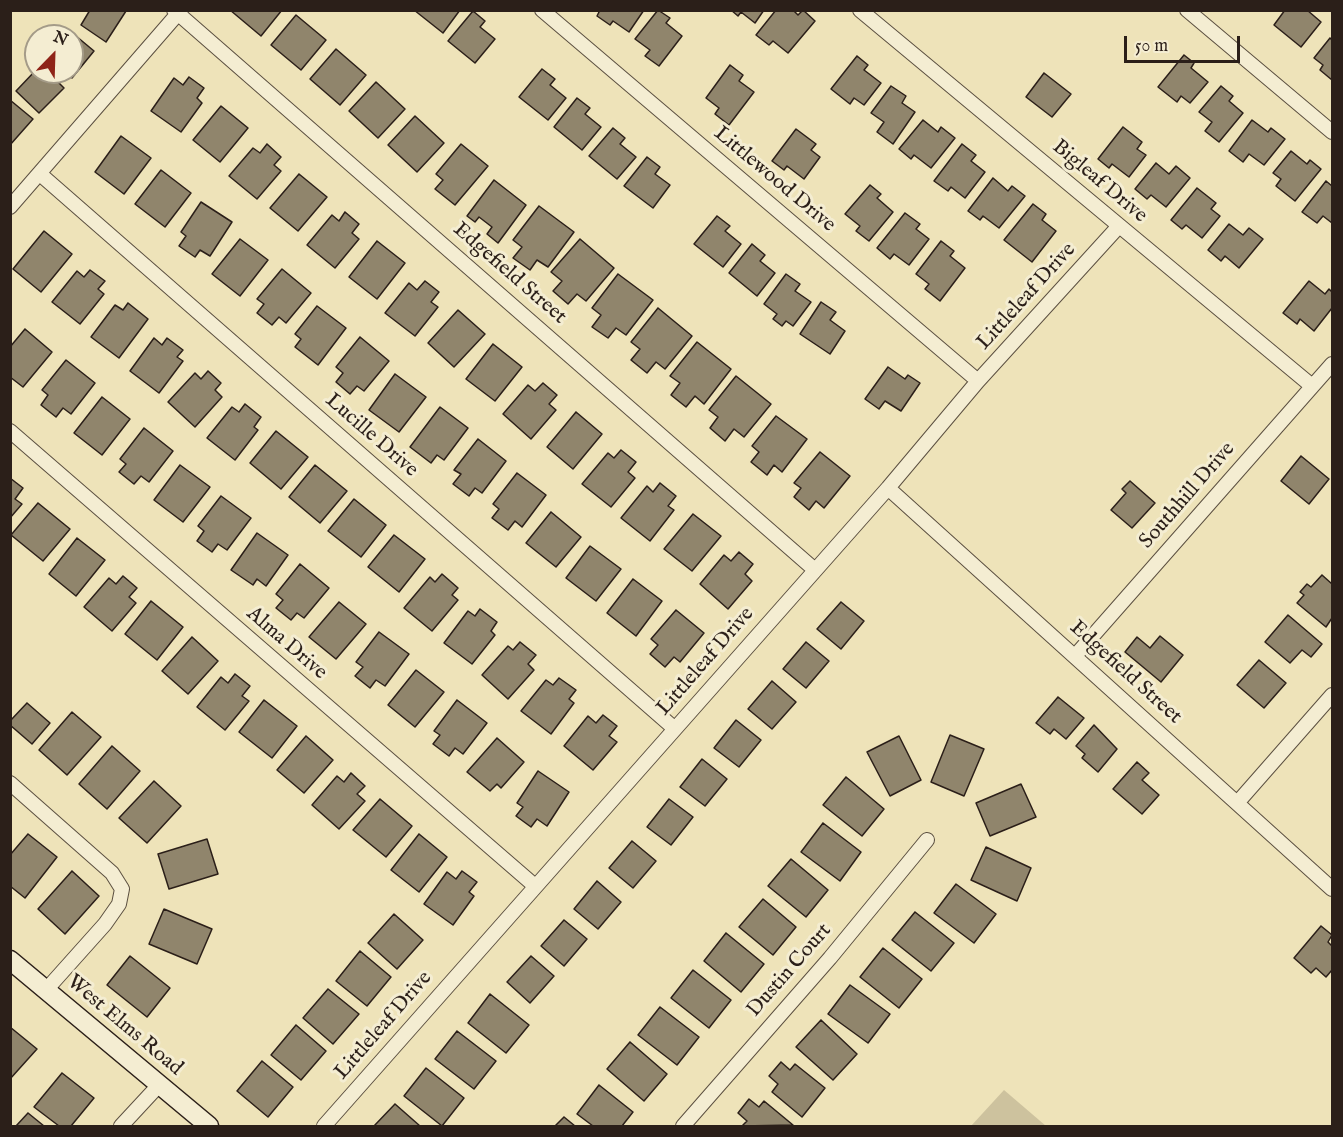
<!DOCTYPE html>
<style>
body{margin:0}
#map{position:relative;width:1343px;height:1137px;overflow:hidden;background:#eee3b9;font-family:"IM FELL English",serif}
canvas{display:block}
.frame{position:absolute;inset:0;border:12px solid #2b1f19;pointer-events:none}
.north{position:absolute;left:24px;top:24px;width:60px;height:60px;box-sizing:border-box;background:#f4edd2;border:2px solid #a49b88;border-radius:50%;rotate:23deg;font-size:16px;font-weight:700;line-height:24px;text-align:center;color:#2b1f19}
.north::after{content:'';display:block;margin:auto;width:21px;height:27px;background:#8f2418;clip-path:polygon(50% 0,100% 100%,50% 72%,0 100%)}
.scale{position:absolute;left:1124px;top:36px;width:116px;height:27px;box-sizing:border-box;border:3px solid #2b1f19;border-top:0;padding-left:8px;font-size:18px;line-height:21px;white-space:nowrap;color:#2b1f19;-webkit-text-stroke:4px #f4edd2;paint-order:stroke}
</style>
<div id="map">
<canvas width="1343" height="1137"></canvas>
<div class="frame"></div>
<div class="north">N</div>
<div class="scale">50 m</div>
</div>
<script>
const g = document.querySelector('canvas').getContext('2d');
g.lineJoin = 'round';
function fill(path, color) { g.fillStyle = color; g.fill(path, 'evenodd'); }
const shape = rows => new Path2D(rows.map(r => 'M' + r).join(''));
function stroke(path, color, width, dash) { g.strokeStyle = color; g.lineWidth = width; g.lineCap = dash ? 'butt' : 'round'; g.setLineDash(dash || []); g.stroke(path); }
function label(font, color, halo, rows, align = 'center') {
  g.font = font + ' "IM FELL English",serif'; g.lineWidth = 6; g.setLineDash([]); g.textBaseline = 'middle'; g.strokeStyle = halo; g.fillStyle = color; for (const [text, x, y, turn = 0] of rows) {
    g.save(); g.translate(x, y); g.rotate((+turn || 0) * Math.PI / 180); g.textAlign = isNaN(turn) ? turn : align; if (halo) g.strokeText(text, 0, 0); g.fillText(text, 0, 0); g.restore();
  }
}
const green = shape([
 [1004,1090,1046,1126,971,1126]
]);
const building = shape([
 [90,10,125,10,126,11,106,42,81,25,90,10],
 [230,10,282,10,261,36,230,10],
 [414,10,460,10,443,33,414,10],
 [600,10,644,10,629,32,613,21,610,25,597,16,600,10],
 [658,10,670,18,666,23,682,36,659,66,645,56,650,50,635,39,658,10],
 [731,10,764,10,755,23,741,12,738,16,731,10],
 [776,10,793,10,798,15,803,10,815,21,788,53,773,41,769,45,756,35,776,10],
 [1285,10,1307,10,1321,22,1301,47,1274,25,1285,10],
 [473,11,485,21,480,27,495,39,475,63,448,41,473,11],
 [296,15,326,40,301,70,271,45,296,15],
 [70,31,94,51,72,78,64,72,72,72,72,36,66,36,70,31],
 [1330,38,1332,40,1332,80,1320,70,1323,65,1314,58,1330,38],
 [336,49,366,75,340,105,310,79,336,49],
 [1184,55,1194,63,1191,68,1208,82,1190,103,1181,96,1177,102,1158,87,1184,55],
 [857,56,868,65,864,70,881,83,864,105,854,98,850,104,831,89,857,56],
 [730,65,743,75,739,81,754,92,729,125,715,114,719,108,706,98,730,65],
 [542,69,555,79,550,85,566,98,548,120,519,97,542,69],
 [36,70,48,72,64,88,39,113,16,91,36,70],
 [1044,73,1071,94,1052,117,1026,97,1044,73],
 [189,77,204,88,197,98,202,103,181,132,151,111,174,78,183,85,189,77],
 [376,82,405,109,378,138,349,111,376,82],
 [891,86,906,96,902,103,915,112,893,144,877,132,884,122,871,113,891,86],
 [1221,86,1233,96,1229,101,1243,113,1219,142,1205,131,1212,122,1199,112,1221,86],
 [577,98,590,108,585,114,601,127,582,150,554,127,577,98],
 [10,100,33,119,10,145,10,100],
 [221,106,248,128,220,162,193,140,221,106],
 [415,116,444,143,417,172,388,145,415,116],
 [923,120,938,132,941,127,955,138,931,168,914,155,911,159,899,149,923,120],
 [1252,120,1268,132,1271,128,1285,139,1264,165,1249,154,1243,162,1229,151,1252,120],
 [1123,127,1142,142,1137,149,1146,155,1129,177,1112,164,1109,168,1098,159,1123,127],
 [613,128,625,138,620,144,636,157,617,179,589,156,613,128],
 [796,129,816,144,811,150,820,157,804,179,787,166,784,170,772,161,796,129],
 [121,136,151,158,124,194,95,172,121,136],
 [267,144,281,157,274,165,281,171,257,199,229,176,253,148,260,153,267,144],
 [461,144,488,166,455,205,435,189,443,180,436,174,461,144],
 [962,144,976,155,971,161,985,172,965,198,951,187,948,191,934,181,962,144],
 [1291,151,1307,164,1310,160,1321,169,1295,201,1276,186,1281,179,1273,173,1291,151],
 [647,157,660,167,655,174,670,185,653,208,624,186,647,157],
 [1156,163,1169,174,1176,166,1190,178,1166,207,1151,195,1147,199,1135,189,1156,163],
 [161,170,191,193,165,227,135,204,161,170],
 [299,174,327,197,298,231,270,208,299,174],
 [993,178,1008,191,1012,186,1025,196,999,228,983,216,980,220,968,211,993,178],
 [494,180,526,205,498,243,487,234,492,227,479,217,475,222,467,216,494,180],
 [1326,181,1332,186,1332,223,1323,216,1317,223,1302,212,1326,181],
 [870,185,881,194,877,198,893,212,869,241,856,231,860,226,845,214,870,185],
 [1197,188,1216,203,1211,209,1220,216,1202,238,1186,225,1182,229,1171,220,1197,188],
 [201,202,232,222,210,256,200,250,195,257,179,246,186,236,181,232,201,202],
 [1033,204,1046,214,1042,220,1056,231,1032,262,1004,240,1033,204],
 [539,206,574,232,548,267,537,260,530,270,513,258,522,247,513,240,539,206],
 [345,212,359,224,352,233,359,239,335,268,307,245,332,215,339,221,345,212],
 [905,213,920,224,916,229,929,239,909,265,894,254,890,259,877,248,905,213],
 [717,216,730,226,725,231,741,244,723,267,694,244,717,216],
 [1229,224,1243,235,1249,228,1263,239,1239,268,1225,256,1221,261,1208,250,1229,224],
 [44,231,72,254,41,292,13,269,44,231],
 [240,239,268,260,240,296,212,274,240,239],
 [580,239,614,268,586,301,577,294,568,304,553,291,562,281,551,272,580,239],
 [377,241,405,263,377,299,349,277,377,241],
 [941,241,954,251,950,256,965,268,940,301,925,289,929,284,916,274,941,241],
 [752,244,765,255,760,261,775,273,757,296,729,273,752,244],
 [282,269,311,293,286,323,279,317,272,325,257,313,264,304,257,299,282,269],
 [90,270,105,281,98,289,104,294,80,324,52,302,77,271,84,277,90,270],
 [618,274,653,300,626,335,616,328,608,338,592,327,601,315,592,308,618,274],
 [786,274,800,284,795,291,811,302,793,326,786,321,782,326,773,319,777,314,764,304,786,274],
 [425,281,439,292,431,302,438,307,415,336,385,313,409,283,417,290,425,281],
 [1309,281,1325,294,1329,289,1332,292,1332,308,1314,331,1300,319,1297,324,1283,313,1309,281],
 [821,302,836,312,830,320,845,331,830,354,800,334,821,302],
 [128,303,148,319,119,358,91,337,115,305,123,310,128,303],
 [317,306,346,328,318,365,295,347,301,339,295,334,317,306],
 [658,308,692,336,665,369,656,362,647,373,631,360,640,349,631,342,658,308],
 [458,310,485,334,454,367,428,343,458,310],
 [25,329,52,352,23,387,10,377,10,347,25,329],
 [360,337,389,361,364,391,357,386,350,394,336,382,343,373,336,367,360,337],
 [154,338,162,345,167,338,183,350,177,357,183,361,159,393,130,371,154,338],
 [697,342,731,369,704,404,695,396,686,407,671,395,680,383,670,376,697,342],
 [493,344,522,367,495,401,466,379,493,344],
 [66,360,95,383,71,414,63,408,56,417,41,405,48,395,42,390,66,360],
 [888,367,905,379,908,375,920,383,901,411,885,401,879,409,865,399,888,367],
 [208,371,221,383,215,390,222,397,195,427,168,402,195,373,201,379,208,371],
 [395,374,426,397,399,432,369,410,395,374],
 [736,376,771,404,744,437,734,429,725,441,710,428,718,417,709,410,736,376],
 [543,383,557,395,549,404,556,410,531,439,503,414,528,385,535,391,543,383],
 [102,397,130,419,102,455,74,433,102,397],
 [245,404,261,417,254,427,258,430,235,460,207,438,232,407,239,412,245,404],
 [440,407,468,428,444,460,437,455,431,463,410,447,440,407],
 [576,412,602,434,573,469,547,447,576,412],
 [776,416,807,439,782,472,774,465,767,475,751,462,759,452,752,446,776,416],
 [144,428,173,451,149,482,141,476,134,484,119,472,126,464,120,459,144,428],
 [276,431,308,457,281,489,250,463,276,431],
 [478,439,506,461,482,493,475,488,469,496,453,484,461,474,454,470,478,439],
 [621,450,636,462,628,472,635,478,611,507,582,484,608,453,614,458,621,450],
 [820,452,850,476,824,508,816,501,809,510,794,497,801,488,794,483,820,452],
 [1301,456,1329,479,1309,504,1281,481,1301,456],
 [180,465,210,487,183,522,154,500,180,465],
 [315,465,347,491,320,523,289,497,315,465],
 [517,473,546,495,522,527,515,521,508,530,492,518,499,509,493,504,517,473],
 [10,478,23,488,15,499,22,504,10,518,10,478],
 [1130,481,1155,503,1132,528,1111,510,1126,493,1122,489,1130,481],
 [660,483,676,496,668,506,674,510,650,541,621,518,647,486,653,492,660,483],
 [221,496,251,518,227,550,218,544,212,552,197,541,204,531,198,526,221,496],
 [354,499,386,525,361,557,328,531,354,499],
 [38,503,70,529,43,561,11,535,38,503],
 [551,512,581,537,556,567,526,543,551,512],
 [693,514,721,536,692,571,664,549,693,514],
 [257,533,288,555,266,586,257,579,253,585,231,570,257,533],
 [394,535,425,559,399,592,368,567,394,535],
 [77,538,105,560,76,596,49,574,77,538],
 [590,546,621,569,596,601,566,578,590,546],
 [739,552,753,564,745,574,752,581,728,609,700,584,724,555,731,561,739,552],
 [300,564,329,588,304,618,297,613,291,620,276,608,283,600,276,594,300,564],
 [442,574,458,588,452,595,458,600,432,631,404,608,430,577,435,582,442,574],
 [1322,575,1332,584,1332,618,1326,627,1297,603,1304,595,1300,592,1307,584,1311,587,1322,575],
 [123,576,137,588,129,597,136,603,112,631,84,607,109,578,116,584,123,576],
 [633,579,662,601,636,636,607,613,633,579],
 [151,601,183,627,157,660,125,634,151,601],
 [339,602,366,624,336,659,309,637,339,602],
 [841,602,864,621,841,649,817,629,841,602],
 [480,609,497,622,491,631,495,635,472,664,444,643,468,611,475,616,480,609],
 [676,610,704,633,680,662,674,657,665,667,650,654,658,645,651,639,676,610],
 [1288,615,1322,644,1311,657,1302,650,1290,663,1265,642,1288,615],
 [379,632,409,654,385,686,376,680,370,688,355,676,363,667,356,662,379,632],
 [1160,636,1183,655,1161,682,1125,652,1137,637,1150,648,1160,636],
 [192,637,218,661,188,694,162,671,192,637],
 [520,642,536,655,528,664,534,670,508,699,482,675,508,646,513,650,520,642],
 [806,642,829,661,806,688,783,669,806,642],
 [1259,660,1286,683,1264,708,1237,685,1259,660],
 [416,670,444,692,415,727,388,705,416,670],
 [235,674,250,686,242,696,249,701,225,730,197,707,221,677,228,683,235,674],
 [559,678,576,690,569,699,574,703,551,734,521,711,546,680,553,685,559,678],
 [772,681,796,702,772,729,748,709,772,681],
 [1058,697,1084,718,1066,739,1054,729,1050,734,1036,723,1058,697],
 [264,700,297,726,272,758,239,732,264,700],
 [457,700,487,723,463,754,455,748,449,756,433,744,440,735,434,731,457,700],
 [27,703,50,723,32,744,10,725,10,721,27,703],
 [72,712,101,737,67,775,39,750,72,712],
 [603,715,617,726,609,736,617,742,593,770,564,746,588,716,596,723,603,715],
 [736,720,761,740,739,767,714,748,736,720],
 [1094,725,1117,749,1098,772,1082,758,1085,754,1076,746,1094,725],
 [950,735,984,749,964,796,931,782,950,735],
 [306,736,333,760,304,793,277,770,306,736],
 [899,736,921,780,890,796,867,752,899,736],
 [497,738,524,762,501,788,497,784,490,791,467,772,497,738],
 [112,746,140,771,107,809,79,784,112,746],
 [702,759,727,779,705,806,680,787,702,759],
 [1137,762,1149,773,1142,780,1159,795,1142,814,1113,789,1137,762],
 [538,771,569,792,547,826,537,819,531,827,516,816,523,807,517,803,538,771],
 [351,773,365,786,357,794,365,801,339,829,312,805,337,776,344,782,351,773],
 [846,777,884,809,862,836,823,805,846,777],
 [154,781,181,806,147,843,119,818,154,781],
 [1021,784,1036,817,990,836,976,803,1021,784],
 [380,799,412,826,386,857,353,830,380,799],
 [669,799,693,817,671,845,647,827,669,799],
 [823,823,861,852,840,881,801,852,823,823],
 [28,834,57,857,25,898,10,886,10,855,28,834],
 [419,834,447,857,419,892,391,870,419,834],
 [207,839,218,874,169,889,158,854,207,839],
 [632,841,656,861,633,888,609,868,632,841],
 [986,847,1031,868,1017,901,971,880,986,847],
 [791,859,828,890,806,917,768,886,791,859],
 [72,871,99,896,65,934,38,909,72,871],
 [462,871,477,882,469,892,474,896,453,925,424,904,447,872,456,879,462,871],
 [597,881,621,902,598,929,574,909,597,881],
 [956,884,996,914,974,943,934,913,956,884],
 [763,899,796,927,773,955,739,927,763,899],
 [164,909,212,929,197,964,149,944,164,909],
 [915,912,954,943,931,971,892,940,915,912],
 [394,914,423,940,397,969,368,943,394,914],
 [564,920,587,939,564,966,541,946,564,920],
 [1321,926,1332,935,1328,942,1332,946,1332,970,1326,977,1316,968,1311,973,1294,958,1321,926],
 [726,933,764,964,741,992,704,961,726,933],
 [883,948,922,979,899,1008,860,977,883,948],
 [360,951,391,977,367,1006,336,981,360,951],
 [130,956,170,988,147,1017,107,985,130,956],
 [531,956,554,976,530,1003,507,982,531,956],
 [693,970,731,1000,709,1028,671,998,693,970],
 [850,985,890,1014,868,1043,828,1014,850,985],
 [328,989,359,1014,333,1044,303,1018,328,989],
 [490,994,529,1025,506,1053,468,1023,490,994],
 [660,1007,699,1037,677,1065,638,1035,660,1007],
 [821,1020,857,1054,833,1080,796,1047,821,1020],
 [296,1025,326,1051,301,1080,271,1055,296,1025],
 [10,1027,37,1049,10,1079,10,1027],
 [457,1031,496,1061,474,1089,435,1059,457,1031],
 [630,1042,667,1074,644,1101,607,1069,630,1042],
 [262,1061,293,1087,268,1117,237,1091,262,1061],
 [781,1062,790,1070,795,1064,825,1088,802,1117,772,1092,778,1084,769,1076,781,1062],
 [426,1068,464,1098,442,1126,404,1096,426,1068],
 [62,1073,94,1098,71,1126,59,1126,34,1107,62,1073],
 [599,1085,633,1112,622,1126,593,1126,577,1114,599,1085],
 [749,1099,759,1107,764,1101,793,1125,742,1126,747,1121,738,1113,749,1099],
 [395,1104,420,1126,374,1126,395,1104],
 [28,1113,44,1126,16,1126,28,1113],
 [564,1117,575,1126,555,1126,564,1117]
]);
const minor = shape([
 [174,10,815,570],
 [542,10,978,381],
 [860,10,1312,386],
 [1187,10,1332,132],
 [40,174,675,729],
 [10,207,181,10],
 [10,431,535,886],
 [888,488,1332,889],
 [1075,656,1332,364],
 [10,783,112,873,122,889,119,904,105,924,46,990],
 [1238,802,1332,695],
 [121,1126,159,1085],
 [324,1126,888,488,978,381,1119,226],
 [683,1126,830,958,927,840]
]);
const secondary = shape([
 [10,960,209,1126]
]);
const streetNames = [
 ["Littlewood Drive",774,180,40],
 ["Bigleaf Drive",1099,182,40],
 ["Edgefield Street",509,274,41],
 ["Littleleaf Drive",1027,297,-48],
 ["Lucille Drive",371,436,41],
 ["Southhill Drive",1188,496,-49],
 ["Alma Drive",286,644,41],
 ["Littleleaf Drive",706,662,-49],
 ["Edgefield Street",1125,673,42],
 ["Dustin Court",790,971,-49],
 ["West Elms Road",124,1026,40],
 ["Littleleaf Drive",384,1026,-49]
];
fill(green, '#cdc29e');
fill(building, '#90856c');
stroke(building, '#2b1f19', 1.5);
stroke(minor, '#5c5041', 16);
stroke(secondary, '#2b1f19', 21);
stroke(minor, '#f4edd2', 14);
stroke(secondary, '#f4edd2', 18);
label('21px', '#2b1f19', '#f4edd2', streetNames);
</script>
